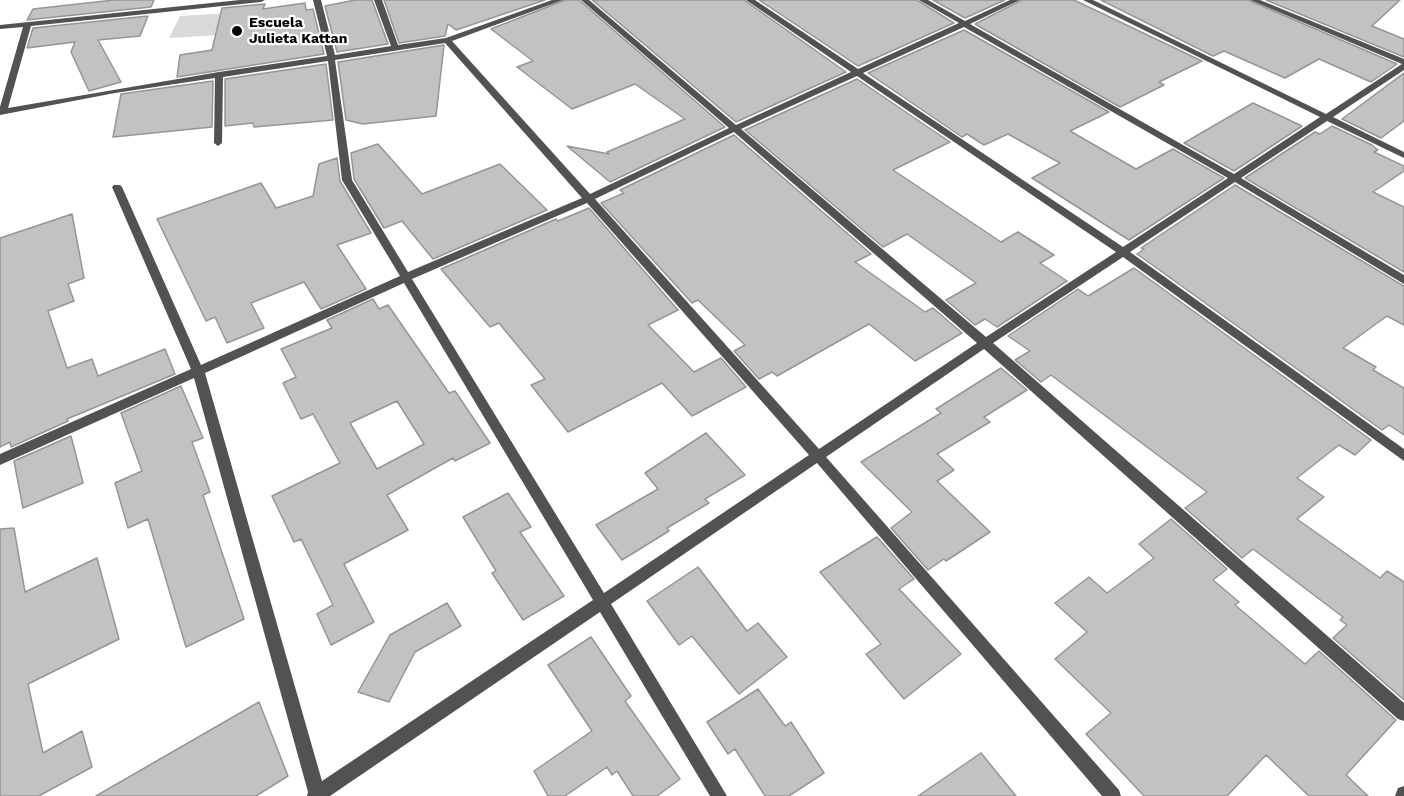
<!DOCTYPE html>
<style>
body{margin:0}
canvas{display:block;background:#fff}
</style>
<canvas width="1404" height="796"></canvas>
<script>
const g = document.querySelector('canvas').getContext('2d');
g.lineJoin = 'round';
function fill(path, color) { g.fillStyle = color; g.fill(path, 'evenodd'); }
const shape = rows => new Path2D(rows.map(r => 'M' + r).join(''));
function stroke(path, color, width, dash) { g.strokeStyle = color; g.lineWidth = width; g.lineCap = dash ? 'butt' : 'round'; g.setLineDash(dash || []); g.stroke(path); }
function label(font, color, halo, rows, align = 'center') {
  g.font = font + ' "Work Sans",sans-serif'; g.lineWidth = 4.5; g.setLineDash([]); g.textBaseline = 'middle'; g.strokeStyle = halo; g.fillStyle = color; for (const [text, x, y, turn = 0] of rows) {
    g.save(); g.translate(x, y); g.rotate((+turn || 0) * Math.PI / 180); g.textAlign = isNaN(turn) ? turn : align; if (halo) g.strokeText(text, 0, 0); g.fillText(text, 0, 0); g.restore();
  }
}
const green = shape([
 [228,13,219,35,169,38,180,16]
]);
const building = shape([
 [114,0,154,0,151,7,27,20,33,9,114,0],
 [355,0,372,0,388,44,337,52,325,6,355,0],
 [384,0,545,0,456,30,448,24,445,36,399,43,384,0],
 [565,0,579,0,725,127,610,182,567,146,609,154,607,152,685,119,635,84,572,109,517,67,533,61,491,29,565,0],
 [592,0,744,0,846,72,736,122,592,0],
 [759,0,917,0,954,23,858,66,759,0],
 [933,0,1005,0,965,18,933,0],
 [1022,0,1074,0,1202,61,1159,82,1164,85,1120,107,975,24,1022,0],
 [1101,0,1248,0,1397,64,1371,82,1319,59,1285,78,1224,51,1213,56,1101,0],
 [1266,0,1400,0,1372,26,1404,39,1404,57,1266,0],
 [305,3,306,10,313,9,324,54,177,77,180,55,212,50,222,8,265,4,263,9,305,3],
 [148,16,140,36,98,40,121,82,89,91,71,52,75,42,27,48,33,28,148,16],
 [964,30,1109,112,1070,131,1136,169,1173,149,1224,178,1129,240,1032,178,1060,163,1008,134,984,145,967,134,962,137,868,73,964,30],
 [444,45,436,116,363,124,346,120,338,62,444,45],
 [326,64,333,120,254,127,253,123,225,126,225,79,326,64],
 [1404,73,1404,121,1381,138,1342,119,1404,73],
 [857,79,950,142,893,170,1001,242,1018,232,1054,255,1040,263,1067,281,997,327,985,319,975,325,946,300,976,283,907,234,883,247,745,130,857,79],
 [213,81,212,127,113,137,121,94,213,81],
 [1253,103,1302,126,1234,171,1184,143,1253,103],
 [1332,126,1372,145,1378,150,1374,152,1404,166,1404,171,1373,192,1404,207,1404,272,1245,178,1315,132,1320,134,1332,126],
 [734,135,871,254,855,262,925,312,933,308,962,333,915,361,869,324,777,376,772,372,759,379,734,351,745,345,698,300,692,303,601,203,624,193,620,190,734,135],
 [378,144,422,194,500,164,547,210,433,259,402,221,384,228,354,179,351,153,378,144],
 [337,158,340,181,371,233,337,245,366,289,321,309,304,282,251,303,264,328,227,343,215,317,206,321,157,219,261,183,276,208,313,196,319,164,337,158],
 [1235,185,1404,286,1404,325,1387,316,1343,348,1376,367,1373,370,1404,388,1404,435,1389,425,1382,430,1137,254,1144,249,1141,248,1235,185],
 [589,208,678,310,648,325,694,372,721,358,746,387,692,416,662,383,568,432,531,385,545,379,499,323,490,327,441,269,556,219,558,221,589,208],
 [72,214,84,278,68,284,74,301,48,311,67,368,92,359,98,376,165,349,175,374,67,419,68,421,11,447,10,442,0,447,0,238,72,214],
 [1134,268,1371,440,1355,455,1339,445,1297,478,1324,497,1297,519,1380,578,1387,571,1404,582,1404,700,1333,638,1347,625,1340,620,1343,617,1253,549,1242,558,1185,508,1207,492,1051,375,1041,382,1015,360,1030,351,1008,336,1078,289,1088,296,1134,268],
 [373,299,379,309,388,305,449,393,455,391,490,443,455,461,453,458,387,495,408,530,344,564,374,622,331,645,317,614,333,605,301,539,294,542,272,496,340,463,313,414,301,419,283,383,296,377,281,349,332,328,327,320,373,299],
 [397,401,424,444,377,469,350,423,397,401],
 [1001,368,1027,390,984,417,990,422,937,454,954,470,937,481,990,532,946,561,944,559,928,570,891,528,912,512,861,462,941,413,936,409,1001,368],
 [181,386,203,438,192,442,210,492,203,495,244,619,186,647,148,519,128,528,115,483,142,471,121,413,181,386],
 [706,433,745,475,705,499,709,503,667,528,669,531,622,560,596,525,658,489,645,473,706,433],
 [71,436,83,483,23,508,14,461,71,436],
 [508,493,531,527,520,532,564,596,523,620,492,573,496,571,463,517,508,493],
 [1171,519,1227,569,1213,580,1239,602,1235,605,1305,664,1319,651,1396,720,1346,775,1368,796,1309,796,1266,755,1227,796,1144,796,1086,734,1111,713,1055,659,1087,632,1055,603,1089,577,1107,593,1154,558,1139,544,1171,519],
 [14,528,25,592,97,558,119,639,28,684,43,753,82,731,92,767,39,796,0,796,0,529,14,528],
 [877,537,914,579,899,589,961,654,904,699,866,654,881,644,820,572,877,537],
 [698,567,747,631,758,623,787,657,739,694,692,636,679,645,647,601,698,567],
 [447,603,461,626,415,652,389,702,358,692,390,635,447,603],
 [591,637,631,696,625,701,680,779,657,796,633,796,617,771,612,775,607,767,565,796,548,796,534,771,592,731,548,665,591,637],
 [758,689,785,726,791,722,824,773,789,796,765,796,735,749,728,754,707,722,758,689],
 [259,702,288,776,256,796,96,796,259,702],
 [981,753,1016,796,918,796,981,753]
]);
const street = shape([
 [240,0,265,0,261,2,31,26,8,108,219,72,327,56,313,0,321,0,335,55,391,46,374,0,382,0,398,45,446,38,552,0,563,0,452,41,590,194,729,128,581,0,589,0,736,125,851,72,746,0,755,0,858,69,959,23,919,0,928,0,965,21,1010,0,1020,0,970,24,1234,174,1320,117,1083,0,1093,0,1326,114,1402,64,1250,0,1260,0,1404,59,1404,70,1333,117,1404,152,1404,158,1327,121,1241,178,1404,275,1404,284,1235,182,1130,252,1404,449,1404,461,1123,257,993,343,1404,703,1404,721,1398,719,984,349,826,457,1119,790,1121,796,1102,796,817,463,611,604,727,796,710,796,600,612,330,796,307,796,308,792,194,378,0,465,0,454,191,369,112,187,114,185,120,185,122,187,201,365,400,276,342,180,328,61,223,77,222,143,218,146,214,143,215,78,115,93,0,115,0,107,23,27,0,29,0,25,240,0],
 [964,27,1228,178,1123,247,863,73,964,27],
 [445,43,582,198,408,272,352,180,335,60,445,43],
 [857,76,1116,252,986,337,741,129,857,76],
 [734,132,977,343,819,449,595,199,734,132],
 [587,203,809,455,604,593,412,279,587,203],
 [404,283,593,600,322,781,205,373,404,283],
 [1404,786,1404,796,1395,796,1398,788,1404,786]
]);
const markers = [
 [237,31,6,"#000"]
];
const farPoinames = [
 ["Escuela",249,23],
 ["Julieta Kattan",249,39]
];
fill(green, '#d9d9d9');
fill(building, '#c2c2c2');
stroke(building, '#969696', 1.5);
fill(street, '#525252');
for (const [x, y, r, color] of markers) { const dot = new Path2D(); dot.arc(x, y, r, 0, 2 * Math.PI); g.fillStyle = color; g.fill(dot); stroke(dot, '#fff', 2); }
label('bold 14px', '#000', '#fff', farPoinames, 'left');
</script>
